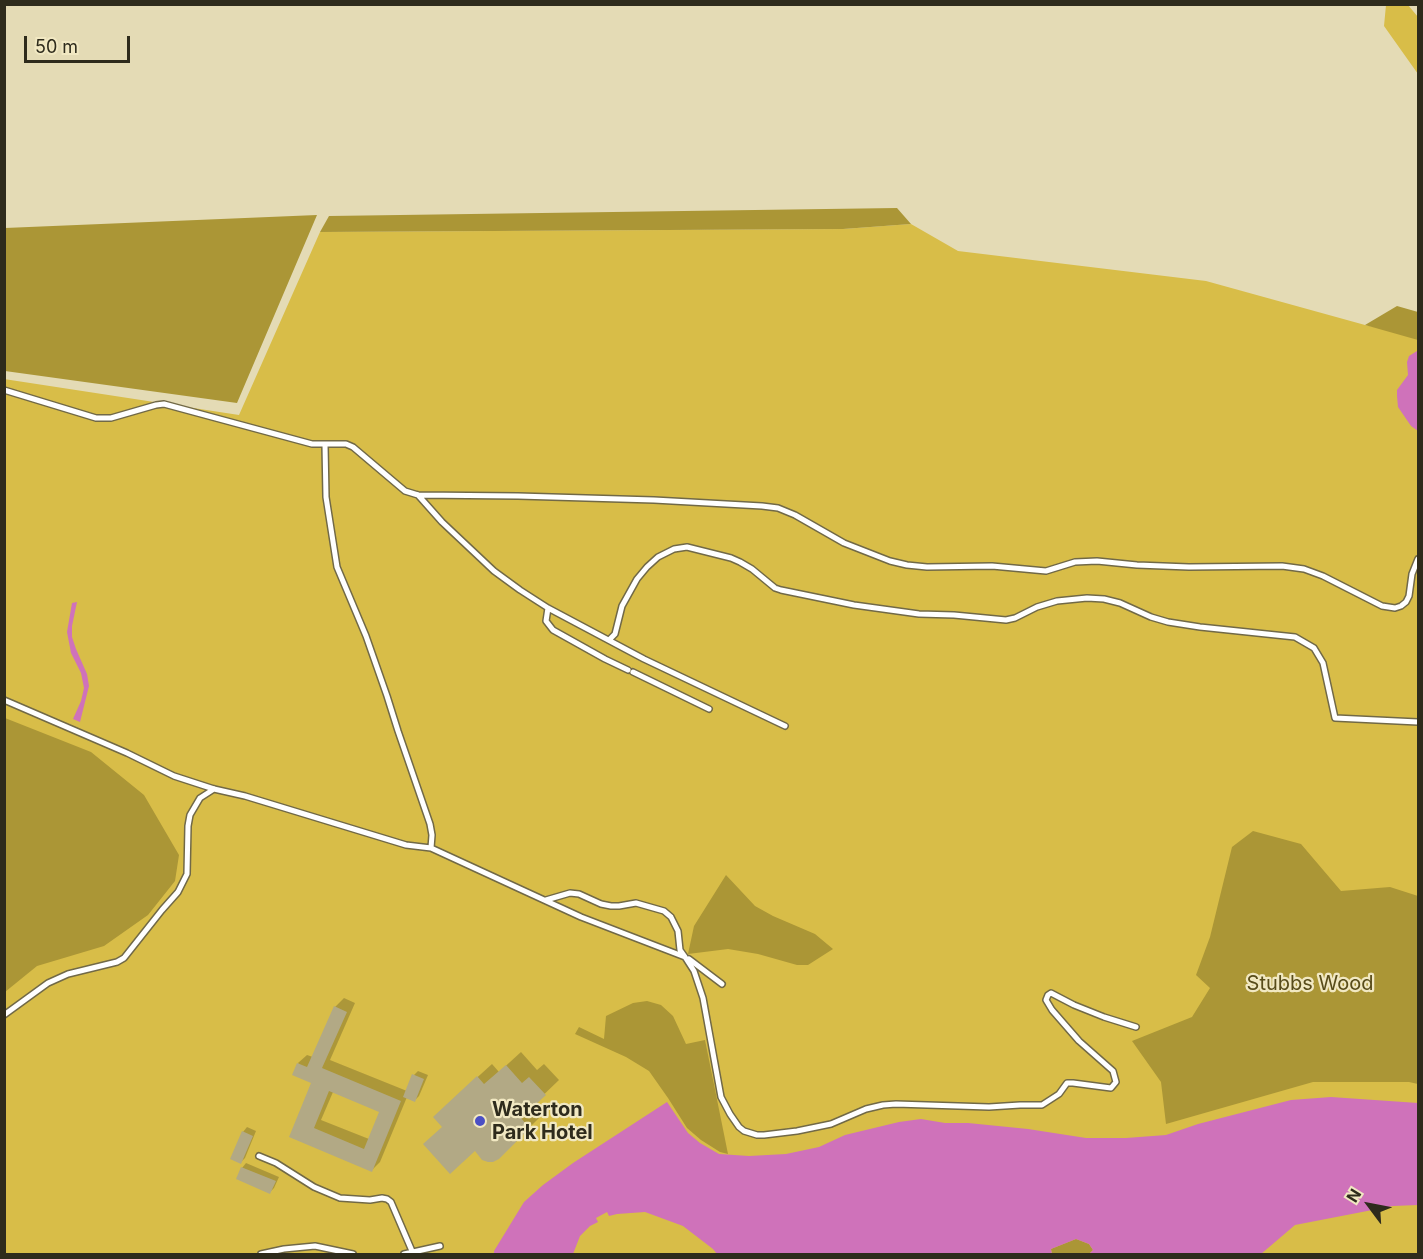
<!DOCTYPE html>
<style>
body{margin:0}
#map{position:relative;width:1423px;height:1259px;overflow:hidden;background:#e4dbb5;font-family:Inter,sans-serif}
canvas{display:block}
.frame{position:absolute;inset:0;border:6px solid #2e2b1c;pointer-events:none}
.north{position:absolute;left:1339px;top:1175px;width:60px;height:60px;-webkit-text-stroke:4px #f1e8c2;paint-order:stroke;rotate:302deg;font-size:16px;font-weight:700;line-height:24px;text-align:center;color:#2e2b1c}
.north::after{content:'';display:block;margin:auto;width:21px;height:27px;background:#2e2b1c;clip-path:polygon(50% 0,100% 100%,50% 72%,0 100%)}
.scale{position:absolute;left:24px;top:36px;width:106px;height:27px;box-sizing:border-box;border:3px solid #2e2b1c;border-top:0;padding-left:8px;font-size:18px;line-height:21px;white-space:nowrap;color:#2e2b1c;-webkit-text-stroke:4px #f1e8c2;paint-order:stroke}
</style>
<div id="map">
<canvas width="1423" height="1259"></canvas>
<div class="frame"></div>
<div class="north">N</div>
<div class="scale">50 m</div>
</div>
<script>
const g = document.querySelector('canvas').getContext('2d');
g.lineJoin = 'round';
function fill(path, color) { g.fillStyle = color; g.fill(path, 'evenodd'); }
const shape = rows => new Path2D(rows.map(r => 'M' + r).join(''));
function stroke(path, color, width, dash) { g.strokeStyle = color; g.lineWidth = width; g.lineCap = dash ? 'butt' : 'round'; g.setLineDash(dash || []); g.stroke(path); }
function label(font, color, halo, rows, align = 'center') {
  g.font = font + ' Inter,sans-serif'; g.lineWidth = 4.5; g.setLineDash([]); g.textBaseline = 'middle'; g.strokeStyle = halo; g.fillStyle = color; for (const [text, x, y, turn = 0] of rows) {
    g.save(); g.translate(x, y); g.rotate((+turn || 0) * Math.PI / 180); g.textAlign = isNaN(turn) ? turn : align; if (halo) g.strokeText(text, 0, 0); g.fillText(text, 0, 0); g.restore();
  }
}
const green = shape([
 [1386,5,1408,5,1418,17,1418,74,1384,26],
 [911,224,958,251,1206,281,1365,325,1418,336,1418,1254,5,1254,4,379,239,415,320,232,843,229]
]);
const forest = shape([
 [897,208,911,224,843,229,320,232,329,216],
 [317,215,237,403,5,371,5,228],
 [1397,306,1418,312,1418,340,1365,325],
 [5,718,91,752,144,795,179,855,175,881,148,915,104,946,37,966,5,992],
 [1253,831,1301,844,1341,891,1390,887,1418,896,1418,1084,1409,1082,1313,1082,1166,1124,1161,1082,1132,1041,1192,1017,1210,988,1196,975,1210,937,1232,847],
 [726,875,755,906,773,916,815,934,833,949,808,965,797,965,758,954,728,949,688,954,694,926],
 [647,1001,661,1005,673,1016,686,1044,705,1040,728,1154,720,1152,701,1140,687,1128,668,1098,649,1071,626,1057,575,1034,579,1027,604,1039,606,1016,633,1003],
 [1076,1239,1089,1244,1093,1250,1089,1254,1052,1254,1051,1249]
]);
const water = shape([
 [1417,351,1418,352,1418,431,1411,426,1398,407,1397,396,1397,390,1408,375,1407,362,1409,356],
 [77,602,72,626,72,637,76,649,87,674,89,686,80,722,73,719,81,701,84,688,81,673,71,653,67,632,72,603],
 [1331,1097,1418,1103,1418,1205,1393,1206,1295,1225,1261,1254,1089,1254,1093,1250,1089,1244,1076,1239,1051,1249,1052,1254,717,1254,713,1249,683,1226,645,1212,617,1214,609,1216,607,1212,596,1218,598,1222,590,1226,580,1236,573,1254,494,1254,494,1251,524,1202,543,1185,573,1163,667,1102,688,1133,700,1143,719,1154,749,1156,786,1154,819,1147,845,1135,899,1122,921,1119,945,1123,968,1123,1028,1129,1086,1138,1126,1138,1166,1135,1198,1124,1291,1100]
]);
const shadow = shape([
 [344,998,355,1003,330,1060,407,1091,414,1075,418,1071,428,1075,419,1096,415,1100,407,1097,380,1162,372,1170,291,1137,313,1083,298,1063,307,1055,313,1057,335,1007],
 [333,1092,381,1111,369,1139,321,1120],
 [521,1052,537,1070,544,1064,559,1080,534,1104,540,1109,539,1118,499,1158,475,1149,443,1126,449,1103,492,1064,499,1072],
 [247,1127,256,1131,245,1158,241,1162,243,1132],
 [246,1163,279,1177,274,1188,270,1192,242,1168]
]);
const building = shape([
 [334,1006,347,1012,322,1068,401,1101,372,1172,289,1137,311,1083,292,1075,297,1063,307,1067],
 [329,1091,379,1112,364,1149,314,1128],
 [506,1065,522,1083,529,1077,546,1095,521,1118,526,1124,525,1133,499,1159,493,1162,488,1162,482,1160,475,1151,450,1174,423,1144,442,1127,433,1117,477,1076,484,1084],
 [412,1074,424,1079,415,1102,403,1097],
 [242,1131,253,1136,241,1164,230,1159],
 [241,1167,276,1181,270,1194,236,1179]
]);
const lane = shape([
 [4,390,96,418,111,418,156,405,164,404,312,444,346,444,353,447,405,491,418,495,518,496,654,500,762,506,778,508,795,515,844,543,890,561,907,565,927,567,992,566,1046,571,1075,562,1097,561,1137,565,1189,567,1282,566,1304,569,1323,576,1382,606,1395,608,1401,606,1406,602,1409,596,1412,574,1418,559],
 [325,445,326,497,337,567,366,636,387,696,398,731,430,824,432,835,431,848],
 [418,495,442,522,494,571,520,590,548,608,644,659,785,726],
 [548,608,546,621,553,630,605,659,628,670],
 [609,640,615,634,622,606,637,579,647,567,658,557,674,549,687,547,731,558,740,562,752,569,775,588,781,590,854,605,919,614,954,615,1006,620,1015,618,1037,607,1057,601,1087,598,1104,599,1120,603,1151,617,1168,622,1200,627,1295,637,1314,648,1323,663,1335,718,1418,722],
 [633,672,709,709],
 [4,700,127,753,174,776,214,789,245,796,406,845,431,848,581,917,685,957,680,950,678,931,671,917,664,911,636,903,619,906,611,906,601,904,579,894,570,893,546,900],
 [685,957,694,971,703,998,721,1097,730,1114,739,1127,744,1131,757,1135,764,1135,797,1131,831,1124,866,1109,883,1105,896,1104,989,1107,1020,1105,1042,1105,1059,1094,1067,1083,1073,1083,1111,1088,1116,1082,1113,1071,1079,1041,1052,1010,1046,1000,1048,995,1051,993,1074,1005,1104,1017,1136,1027],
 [689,959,722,984],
 [4,1015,48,983,68,974,117,962,124,958,162,910,178,892,187,874,188,826,190,815,200,798,214,789],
 [259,1156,276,1163,314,1187,340,1198,370,1200,382,1198,387,1199,391,1202,412,1251],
 [261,1254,284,1249,315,1246,353,1254],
 [404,1254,440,1246]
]);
const markers = [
 [480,1121,6,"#4b4fc4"]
];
const parkNames = [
 ["Stubbs Wood",1310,984]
];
const poiNames = [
 ["Waterton",492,1110],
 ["Park Hotel",492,1133]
];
fill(green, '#d8bd48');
fill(forest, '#ab9636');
fill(water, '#cf72ba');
fill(shadow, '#0003');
fill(building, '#b2a985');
stroke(lane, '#716947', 8);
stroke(lane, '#fff', 5);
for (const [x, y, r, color] of markers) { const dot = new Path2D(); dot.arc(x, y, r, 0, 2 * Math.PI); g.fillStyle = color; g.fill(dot); stroke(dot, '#f1e8c2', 2); }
label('20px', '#584c1a', '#f1e8c2', parkNames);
label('bold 20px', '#2e2b1c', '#f1e8c2', poiNames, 'left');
</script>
